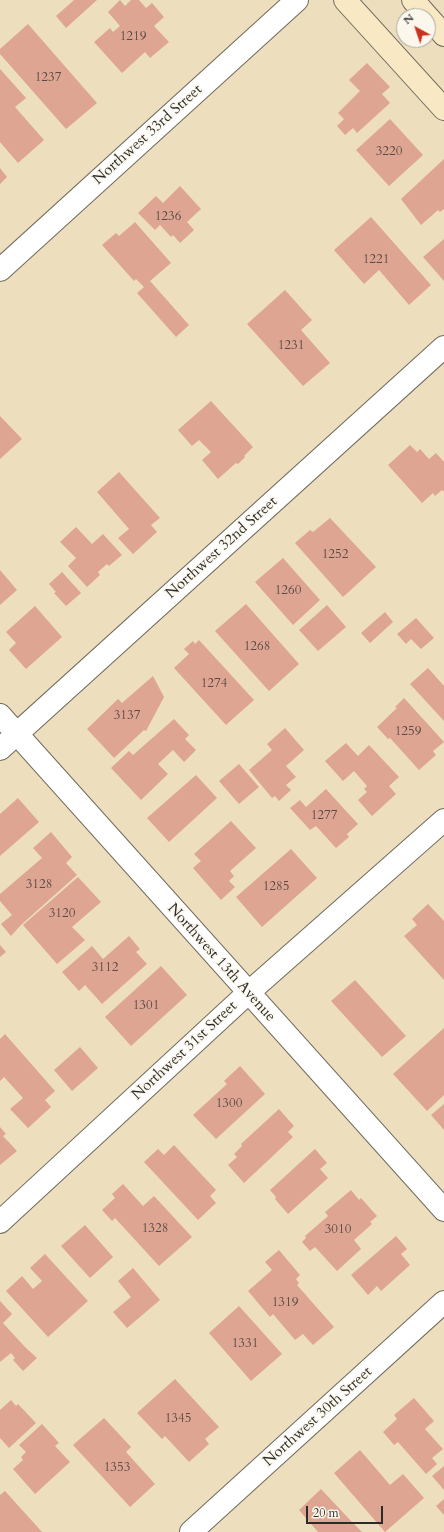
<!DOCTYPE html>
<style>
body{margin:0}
#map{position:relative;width:444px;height:1532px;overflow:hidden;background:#eddfbd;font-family:Cardo,serif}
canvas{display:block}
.north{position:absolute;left:396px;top:8px;width:40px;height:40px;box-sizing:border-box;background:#fbf7ec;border:1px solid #a8a59f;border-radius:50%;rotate:320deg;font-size:11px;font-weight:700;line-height:16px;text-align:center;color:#2b2b2b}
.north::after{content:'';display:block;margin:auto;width:14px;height:18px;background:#c8321e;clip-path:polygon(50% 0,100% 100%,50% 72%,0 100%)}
.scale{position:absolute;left:306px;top:1506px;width:77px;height:18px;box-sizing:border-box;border:2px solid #2b2b2b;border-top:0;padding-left:5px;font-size:12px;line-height:14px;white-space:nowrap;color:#2b2b2b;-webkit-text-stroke:3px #fbf7ec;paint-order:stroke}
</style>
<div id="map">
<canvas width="444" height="1532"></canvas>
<div class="north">N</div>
<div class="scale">20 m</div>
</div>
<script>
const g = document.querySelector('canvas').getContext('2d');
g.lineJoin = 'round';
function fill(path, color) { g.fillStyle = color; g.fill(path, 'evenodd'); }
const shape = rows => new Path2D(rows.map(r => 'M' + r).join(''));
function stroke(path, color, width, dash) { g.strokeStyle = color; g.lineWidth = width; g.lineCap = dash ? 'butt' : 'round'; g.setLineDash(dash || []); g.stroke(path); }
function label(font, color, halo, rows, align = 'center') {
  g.font = font + ' Cardo,serif'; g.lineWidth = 3; g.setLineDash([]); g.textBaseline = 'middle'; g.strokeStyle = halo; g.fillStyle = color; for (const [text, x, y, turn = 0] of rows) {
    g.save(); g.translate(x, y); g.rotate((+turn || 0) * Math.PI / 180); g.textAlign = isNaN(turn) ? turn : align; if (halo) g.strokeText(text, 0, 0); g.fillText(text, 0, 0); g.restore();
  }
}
const building = shape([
 [74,0,97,0,66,28,56,16],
 [120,0,125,6,131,0,139,0,146,8,152,3,164,17,154,26,169,42,150,58,145,52,122,73,94,42,110,28,113,32,120,26,108,12],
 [28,24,97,103,66,129,0,54,0,49],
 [367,63,390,87,382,94,390,103,357,133,353,128,345,135,337,126,344,119,338,113,360,91,349,80],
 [0,69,26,98,15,107,44,140,18,163,0,142],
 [390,119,423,155,389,186,356,150],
 [444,159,444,209,440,212,438,210,421,225,401,199],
 [0,168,7,177,0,184],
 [180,186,201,209,187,222,194,230,180,243,173,235,171,237,160,225,155,230,138,213,156,196,163,203],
 [371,217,431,285,409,305,379,270,364,284,334,250],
 [135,222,171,263,150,281,189,325,176,337,137,293,144,287,136,279,134,281,102,245,116,233,119,236],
 [444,239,444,281,423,257],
 [285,290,312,320,301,330,330,363,303,386,247,324],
 [211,401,253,447,244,456,245,457,238,464,236,463,218,479,202,460,211,452,199,440,192,446,178,430],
 [0,416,22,439,0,459],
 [410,445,417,452,420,449,429,459,436,453,444,462,444,492,442,490,435,496,433,493,422,503,388,465],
 [119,472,160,518,151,525,157,532,133,554,118,538,129,529,97,492],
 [330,518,376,567,343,597,295,543,310,530,313,532],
 [76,527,92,544,103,534,122,555,109,566,107,564,98,572,100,575,87,587,68,566,76,558,60,542],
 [283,558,320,600,293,625,255,582],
 [0,570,17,590,0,605],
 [62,572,81,593,66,606,54,593,56,592,49,584],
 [246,604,299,664,269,691,215,631],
 [327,605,346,627,318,651,299,630],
 [35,606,62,637,26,669,9,650,16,643,6,632],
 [385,612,393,622,370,643,361,633],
 [416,618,434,638,421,649,411,639,406,644,397,634],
 [199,640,254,700,226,725,174,668,189,654,184,649,193,641,195,644],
 [428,668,444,686,444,721,410,684],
 [153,676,164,697,146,731,144,730,114,758,87,729,118,699,122,703],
 [404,698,444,742,433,751,436,755,419,770,390,738,388,739,377,727,397,708,395,707],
 [174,719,189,735,185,739,196,750,184,762,173,750,158,764,168,774,141,800,111,768,129,751,133,755],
 [285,728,304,750,286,766,296,777,286,785,291,790,279,801,275,796,272,798,249,770,272,750,267,744],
 [346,743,358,756,369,745,399,777,389,786,396,794,372,816,358,800,367,792,364,789,367,786,354,771,343,781,325,761],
 [239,764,259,787,239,804,219,781],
 [196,775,217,798,169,842,147,818],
 [326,789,358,824,347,834,349,837,336,848,316,826,310,830,290,808,300,800,306,807],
 [18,798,39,822,0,856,0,814],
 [231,821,256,848,230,871,234,876,229,881,235,887,221,900,193,868,201,861,194,854],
 [51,832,72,857,66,863,77,875,21,925,11,936,1,924,12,915,0,901,0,894,42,858,33,848],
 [291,849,317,878,262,927,236,897],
 [78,877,101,902,72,927,85,940,57,964,23,925],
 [428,904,444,921,444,980,404,936,417,925,412,919],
 [129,936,140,949,136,952,147,964,102,1004,85,985,79,991,62,972,92,946,103,959],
 [0,945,6,952,0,957],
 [161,966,187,995,131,1046,105,1017],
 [355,980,406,1036,382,1057,331,1001],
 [444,1028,444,1095,427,1111,393,1074],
 [5,1034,55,1091,45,1100,51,1107,28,1128,10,1109,23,1098,4,1077,0,1081,0,1039],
 [80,1047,98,1068,72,1091,54,1070],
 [240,1066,265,1094,216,1139,193,1115,227,1084,224,1081],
 [444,1104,444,1130,431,1115],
 [279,1109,294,1126,288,1132,293,1137,244,1183,228,1165,237,1157,234,1154,242,1146,241,1144],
 [0,1127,6,1134,3,1136,17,1151,0,1165],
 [174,1145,216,1190,210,1196,216,1203,198,1220,144,1162,158,1149,164,1155],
 [315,1149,327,1163,320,1169,328,1178,288,1214,275,1199,276,1197,270,1190],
 [123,1184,143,1206,154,1196,192,1237,159,1266,115,1218,112,1221,102,1210,115,1198,112,1194],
 [351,1190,359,1200,361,1198,377,1216,370,1222,372,1224,354,1240,361,1249,337,1271,315,1247,310,1251,302,1242,306,1238,305,1236,328,1216,325,1212],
 [85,1225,113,1257,90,1278,61,1246],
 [396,1236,407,1249,401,1254,410,1265,381,1291,377,1286,368,1295,351,1275],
 [279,1250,300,1275,296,1279,299,1283,297,1285,334,1327,313,1345,303,1334,295,1340,273,1314,270,1317,248,1291,272,1270,265,1262],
 [45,1254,88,1301,48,1337,6,1291,22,1276,33,1289,42,1281,30,1268],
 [133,1268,160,1300,127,1328,113,1312,131,1297,118,1281],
 [0,1301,12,1314,3,1323,25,1347,37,1358,23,1371,13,1360,15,1358,11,1353,0,1362],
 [239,1306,282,1354,251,1381,209,1333],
 [175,1379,219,1427,205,1439,209,1444,189,1462,165,1436,162,1439,137,1413],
 [414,1398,434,1421,425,1429,443,1449,432,1458,437,1464,426,1474,398,1442,394,1445,383,1432,397,1419,394,1415],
 [11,1400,16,1406,18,1404,36,1423,9,1448,0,1438,0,1410],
 [104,1418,131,1447,126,1452,155,1484,130,1507,73,1445],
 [42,1424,59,1443,55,1446,70,1462,35,1494,13,1469,23,1460,21,1457,26,1452,19,1445],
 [360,1450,390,1485,403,1474,424,1498,385,1532,334,1473],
 [444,1466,444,1490,432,1476],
 [321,1489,351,1521,362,1532,318,1532,299,1510],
 [5,1491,42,1532,0,1532,0,1495],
 [444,1499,444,1515,436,1506]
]);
const minor = shape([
 [0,270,297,0],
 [0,715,444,1210],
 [0,749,444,347],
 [0,1222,248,993,444,820],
 [191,1532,444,1302]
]);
const secondary = shape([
 [345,0,444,109],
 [413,0,427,16],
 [428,17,444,35]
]);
const numberNames = [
 ["1219",133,37],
 ["1237",48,78],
 ["3220",389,152],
 ["1236",168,217],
 ["1221",376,260],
 ["1231",291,346],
 ["1252",335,555],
 ["1260",288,591],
 ["1268",257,647],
 ["1274",214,684],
 ["3137",127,716],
 ["1259",408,732],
 ["1277",324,816],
 ["3128",39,885],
 ["1285",276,887],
 ["3120",62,914],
 ["3112",105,968],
 ["1301",146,1006],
 ["1300",229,1104],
 ["1328",155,1229],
 ["3010",338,1230],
 ["1319",285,1303],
 ["1331",245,1344],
 ["1345",178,1419],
 ["1353",117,1468]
];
const streetNames = [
 ["Northwest 33rd Street",148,135,-42],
 ["Northwest 32nd Street",222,548,-42],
 ["Northwest 13th Avenue",221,963,48],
 ["Northwest 31st Street",185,1051,-43],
 ["Northwest 30th Street",318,1417,-42]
];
fill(building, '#dea592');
stroke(minor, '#6f6a5e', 24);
stroke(secondary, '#6f6a5e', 24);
stroke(minor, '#fff', 22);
stroke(secondary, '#f8e8c3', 22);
label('13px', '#584a45', null, numberNames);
label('15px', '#2b2b2b', '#fbf7ec', streetNames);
</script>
